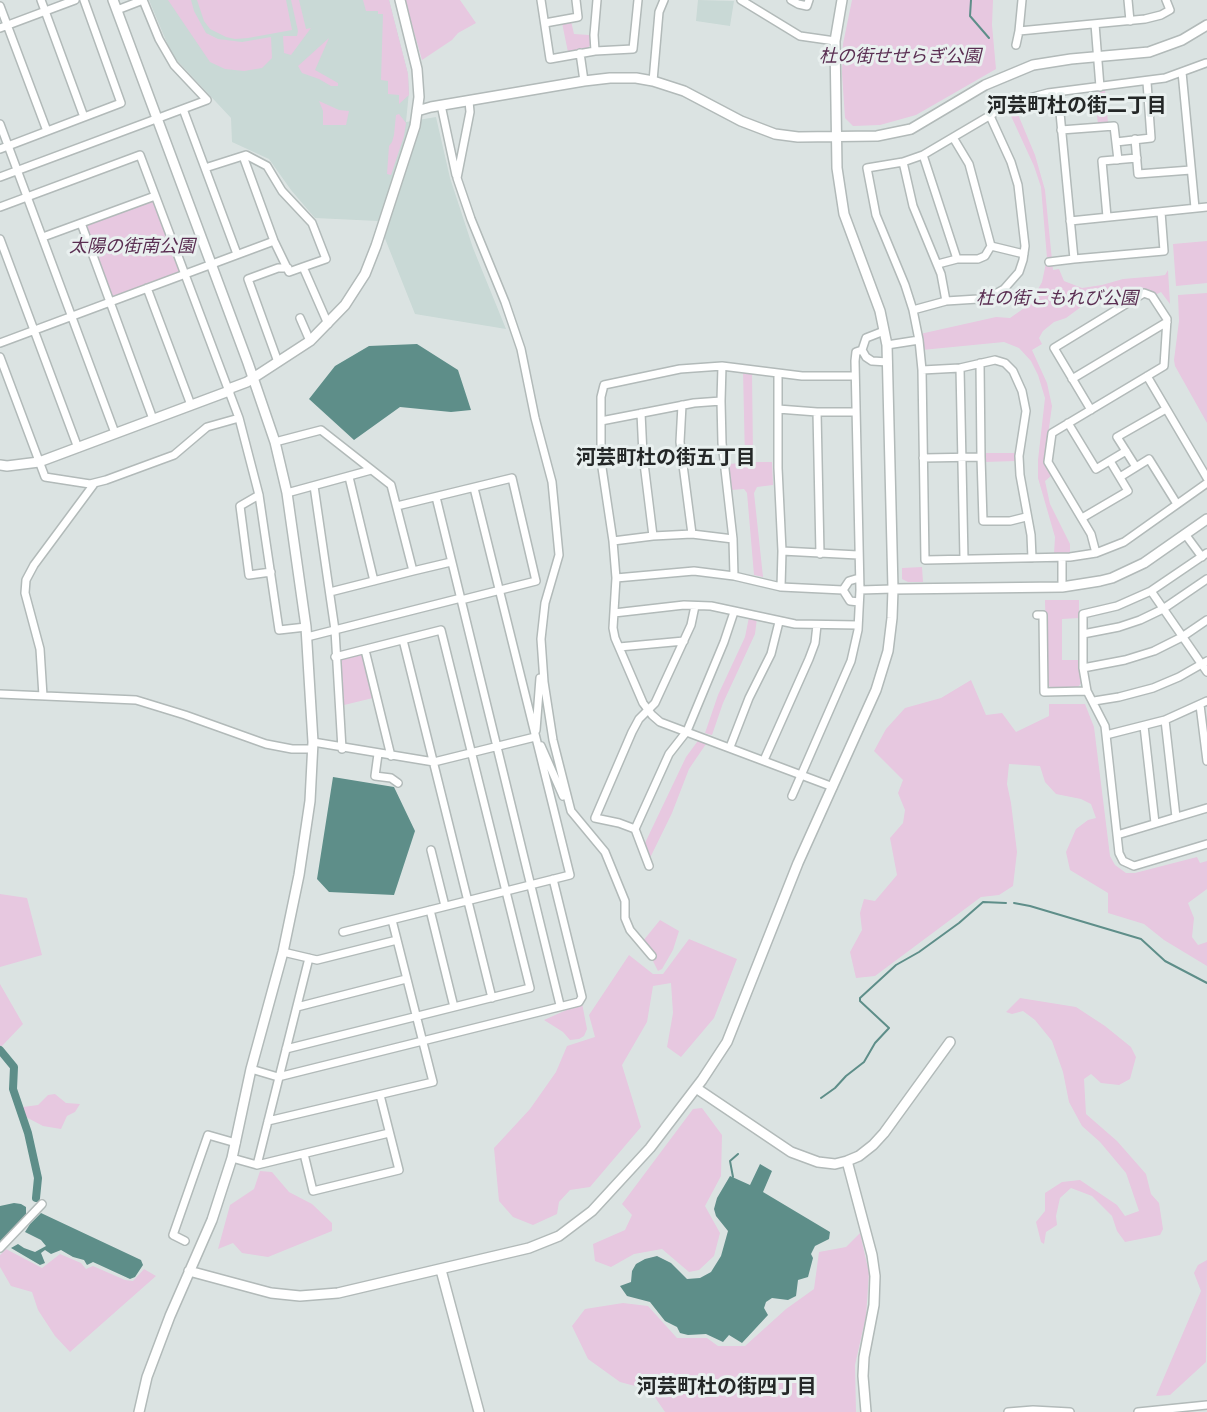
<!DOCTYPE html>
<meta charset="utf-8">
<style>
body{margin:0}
canvas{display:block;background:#dbe3e2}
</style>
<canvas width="1207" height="1412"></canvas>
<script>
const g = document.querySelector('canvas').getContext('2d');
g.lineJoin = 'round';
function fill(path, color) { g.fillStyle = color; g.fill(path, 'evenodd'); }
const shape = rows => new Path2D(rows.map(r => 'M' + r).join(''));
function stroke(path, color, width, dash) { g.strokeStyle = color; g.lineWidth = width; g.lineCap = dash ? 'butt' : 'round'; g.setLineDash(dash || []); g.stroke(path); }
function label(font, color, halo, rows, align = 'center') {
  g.font = font + ' Spectral,"Noto Sans JP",serif'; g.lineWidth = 6; g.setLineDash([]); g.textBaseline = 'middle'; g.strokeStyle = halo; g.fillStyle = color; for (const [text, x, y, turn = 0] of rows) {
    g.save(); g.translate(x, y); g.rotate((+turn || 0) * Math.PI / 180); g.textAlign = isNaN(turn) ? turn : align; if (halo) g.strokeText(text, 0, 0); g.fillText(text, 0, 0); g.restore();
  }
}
const built = shape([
 [149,0,389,0,408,74,409,92,406,122,436,117,450,178,473,248,506,329,415,314,378,221,315,218,291,190,269,159,232,142,231,118,172,55],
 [698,0,734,1,730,26,696,21]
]);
const green = shape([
 [168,0,191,0,194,11,206,33,218,39,242,42,271,37,272,58,262,68,244,71,225,69,210,62],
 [197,0,286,0,292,30,248,38,235,39,226,37,210,29,204,21],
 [291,0,299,0,306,29,311,28,291,55,284,53,283,36,297,36,298,31],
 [363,0,389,0,408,74,409,95,399,104,399,95,388,94,388,81,381,80,383,14,378,14,378,11,366,11],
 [405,0,460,0,476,23,458,33,452,40,422,60],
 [852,0,993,0,992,25,996,69,916,115,880,125,853,126,845,118,842,73,843,44],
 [571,21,574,34,589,35,591,44,587,49,568,52,562,23],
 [329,38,315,70,338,83,338,86,331,86,319,79,302,73,298,66],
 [1105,90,1108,123,1098,124,1094,91],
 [319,101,339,110,349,111,346,125,323,125,323,111],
 [1017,112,1035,155,1045,190,1053,270,1059,269,1064,281,1082,288,1102,285,1123,279,1158,276,1165,275,1168,270,1170,304,1161,292,1155,295,1144,291,1126,302,1122,296,1116,298,1113,294,1103,295,1085,304,1066,318,1054,322,1043,331,1039,338,1042,344,1032,350,1047,383,1052,406,1044,464,1051,476,1045,481,1050,504,1070,544,1070,554,1054,554,1055,537,1038,478,1038,460,1045,398,1038,375,1031,361,1019,348,1004,342,922,350,920,334,996,317,1010,318,1030,304,1042,282,1047,258,1041,187,1034,166,1011,116],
 [399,114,406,123,404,136,391,175,387,174,389,146,392,142,394,135,396,115],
 [151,200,155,201,180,270,179,273,111,297,85,226,86,223],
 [1207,241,1207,283,1176,286,1173,244],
 [1207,293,1207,423,1175,366,1174,360,1179,321,1178,295],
 [743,370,752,371,753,457,755,462,772,462,773,485,757,487,754,493,763,577,754,575,747,493,744,489,731,490,728,464,742,463,745,460],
 [983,453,1016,453,1016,461,984,462],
 [922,567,923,582,908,582,902,579,902,568],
 [1045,600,1079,600,1079,618,1062,619,1062,660,1080,660,1082,682,1078,687,1051,688,1047,683],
 [749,617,757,618,755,634,723,703,712,735,705,733,718,695,745,637],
 [365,651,377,697,340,706,336,658],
 [971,680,986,715,1002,713,1016,732,1049,716,1049,704,1085,704,1094,727,1110,856,1115,865,1126,873,1135,873,1197,857,1200,863,1207,861,1207,889,1188,903,1194,918,1192,937,1198,945,1207,942,1207,966,1164,940,1144,924,1108,913,1108,893,1070,870,1066,852,1076,829,1088,820,1096,818,1091,804,1081,799,1056,794,1045,782,1040,766,1009,764,1007,784,1011,803,1017,852,1013,886,999,895,981,897,875,976,856,978,850,952,862,930,860,913,864,899,875,901,897,875,890,838,903,823,905,810,898,793,903,780,874,751,886,729,905,708,941,698],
 [700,738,708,741,689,769,672,813,650,858,645,843,686,757],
 [0,894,27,898,42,955,0,967],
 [660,920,679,931,673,950,662,969,658,971,643,941],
 [689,939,737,959,714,1018,681,1057,667,1047,673,1013,671,983,653,986,647,1022,622,1065,641,1127,590,1187,570,1190,559,1202,557,1214,533,1225,513,1217,499,1201,494,1148,530,1109,556,1072,567,1046,595,1037,589,1015,629,955,653,974,663,974],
 [0,984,23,1024,0,1048],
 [1020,998,1076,1007,1105,1026,1131,1047,1136,1057,1130,1079,1119,1085,1101,1083,1091,1074,1084,1079,1086,1114,1117,1141,1146,1174,1151,1194,1159,1203,1163,1229,1160,1235,1125,1242,1117,1231,1112,1216,1092,1196,1071,1188,1060,1198,1056,1216,1057,1225,1046,1232,1044,1244,1041,1242,1036,1222,1045,1211,1045,1193,1062,1182,1080,1180,1117,1205,1125,1216,1139,1211,1126,1173,1100,1142,1082,1126,1069,1102,1063,1072,1052,1041,1035,1020,1023,1011,1012,1014,1006,1012],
 [582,1003,587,1029,584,1036,579,1039,570,1040,563,1032,544,1020],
 [55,1094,66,1103,80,1104,75,1112,67,1116,61,1129,43,1126,24,1116,23,1107,38,1105,48,1095],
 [702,1108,722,1135,721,1176,705,1206,720,1233,714,1256,699,1270,689,1272,662,1249,634,1254,611,1267,595,1261,593,1244,625,1230,632,1215,622,1204,693,1109],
 [260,1171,272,1172,289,1192,312,1204,332,1223,332,1231,268,1257,242,1253,233,1243,218,1249,230,1205,254,1189],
 [860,1233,869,1273,866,1316,855,1365,856,1412,665,1412,650,1390,620,1382,588,1359,572,1326,585,1309,623,1303,648,1306,677,1338,707,1338,718,1346,745,1346,786,1309,814,1289,819,1252,846,1247],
 [6,1249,42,1268,60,1254,81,1263,86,1269,93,1266,125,1280,133,1281,144,1269,156,1276,70,1352,55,1336,38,1310,32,1292,11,1286,0,1267,0,1255],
 [1207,1260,1206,1362,1170,1395,1156,1396,1201,1291,1194,1273,1198,1265]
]);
const water = shape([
 [417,344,458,370,471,410,451,412,400,407,354,440,309,399,335,366,369,346],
 [333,777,394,787,415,831,394,895,329,892,317,879],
 [760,1164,772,1171,763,1192,830,1232,829,1239,815,1246,811,1254,813,1258,808,1277,798,1280,796,1296,788,1300,772,1298,766,1302,764,1308,768,1315,742,1343,729,1335,723,1342,706,1334,688,1335,680,1333,677,1327,665,1321,650,1302,627,1296,620,1286,631,1282,632,1271,636,1264,645,1259,657,1256,671,1263,687,1279,700,1278,711,1272,721,1256,728,1231,716,1216,714,1209,717,1198,730,1176,750,1185],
 [14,1203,21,1204,26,1207,26,1216,0,1245,0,1206],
 [41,1213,141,1260,143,1265,135,1277,130,1279,93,1262,87,1265,84,1260,73,1257,61,1250,51,1254,45,1250,41,1253,45,1263,40,1265,11,1248,18,1244,24,1248,35,1252,46,1246,41,1240,25,1232,30,1224]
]);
const stream = shape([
 [971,0,970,16,989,38],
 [1014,903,1030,906,1141,939,1165,961,1207,983],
 [821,1098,835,1088,846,1076,864,1062,875,1043,889,1028,860,1001,860,998,896,965,919,952,959,923,983,902,1006,903],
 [733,1177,730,1161,738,1154]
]);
const canal = shape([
 [0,1050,14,1067,13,1089,28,1133,38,1178,36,1198]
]);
const street = shape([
 [41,0,84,117],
 [541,0,550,59,595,51,633,49,638,0],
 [741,0,800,36,835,41],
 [791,0,798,4,807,6,809,0],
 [1022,0,1019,31,1145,19,1161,15,1170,10,1166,0],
 [1128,0,1130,21],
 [0,6,47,131],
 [545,23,578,17,576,0],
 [1095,24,1100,87],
 [0,28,75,0],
 [1016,45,1019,31],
 [595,51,594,35,597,0],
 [580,53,584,81],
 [1206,63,1165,78,1048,93,1022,100,1001,109,923,155,903,162,867,168,876,215,905,285,913,310,919,340,922,370,925,560,1070,557,1096,553,1124,542,1207,483],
 [1182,72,1195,208],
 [653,81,659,12,664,0],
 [1058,92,1074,259,1164,251,1161,212],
 [469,101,470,112,457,178,471,219,505,302,521,349,535,418,552,482,559,555,545,603,541,639,544,682,553,740,571,811,605,852,625,901,625,918,630,930,652,956],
 [441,105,456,175],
 [183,109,237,254],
 [0,124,115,433],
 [1061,130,1114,126,1118,160],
 [1135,139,1138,174,1191,170],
 [1116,142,1151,138,1147,82],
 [0,149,121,103,84,0],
 [923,155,957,259],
 [243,156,274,241,289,272,303,267,328,324],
 [903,162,913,206,941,274,946,301],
 [205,168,246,155,267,166,282,191,312,223,326,259,303,267],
 [0,177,207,100,174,65,159,39,143,0,117,10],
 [0,207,140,155,239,418,207,427,174,455,106,480,90,484,45,477,0,357],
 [1107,217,1102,161,1137,158],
 [1070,221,1207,207],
 [81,223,153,419],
 [43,237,155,196],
 [0,239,78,448],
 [991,246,1024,254],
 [1049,262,1074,259],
 [938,264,957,259,978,259,985,256,991,246,969,164,954,139],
 [147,288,191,405],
 [913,310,946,301,978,299,995,294,1004,289,1019,272,1023,260,1025,246,1018,185,1011,162,990,116],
 [300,318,310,341],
 [884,331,866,338,862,350,866,357,872,361,888,362],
 [0,343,274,241],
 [887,345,919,340],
 [278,362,248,279,278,268,288,268],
 [960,368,964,559],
 [922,370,960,368,995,360,1005,363,1013,371,1022,391,1026,411,1019,456,1020,475,1031,535,1032,558],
 [778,374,778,468,782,551,781,587],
 [1147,376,1207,478],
 [1072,379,1167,322],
 [721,401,722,366],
 [682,405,680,442,692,534],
 [778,409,817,412,855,412],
 [1091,410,1054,348,1144,293,1152,296,1167,319,1164,366,1052,433,1048,462,1091,534,1096,553],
 [817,412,820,554],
 [641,413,643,455,653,536],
 [239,418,259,495,279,630,306,627],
 [601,421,601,397,604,385,680,369,722,366,802,376,855,376],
 [1068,423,1096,469,1126,451],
 [275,442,321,430,391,485,413,571,330,592],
 [981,457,983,521,1010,521,1026,517],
 [923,458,981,457,980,363],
 [1136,467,1117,437,1166,409],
 [349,477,374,581],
 [1120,477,1149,459,1177,504],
 [314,486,335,630,342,749],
 [287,493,371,470],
 [259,495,240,506,249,575,271,572],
 [436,497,560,1005],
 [397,506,512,478,536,581,461,600],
 [1082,518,1128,491,1110,461],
 [1185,534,1202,557],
 [613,541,601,461,601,421,694,403,721,401,722,443,733,539],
 [782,551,858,555],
 [1207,553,1151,591,1117,606,1083,614,1083,668,1087,691,1105,726,1106,735,1165,720,1207,701],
 [1062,558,1062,587],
 [413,571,451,562],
 [734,576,733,539,692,534,653,536,613,541,616,578,694,571,734,576,781,587,843,590],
 [616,578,613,628,615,638,643,703,652,715,660,722,833,787],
 [859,578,849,581,843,590,850,601,859,602],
 [860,590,893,589],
 [1151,591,1207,672],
 [614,613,684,605,711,606,795,624,858,625],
 [1037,615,1043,615,1044,692,1087,691],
 [1083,634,1119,627,1140,620,1163,609,1207,579],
 [307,637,461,598],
 [403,640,492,998],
 [619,647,684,641],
 [365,650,391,756],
 [1083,668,1125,660,1154,651,1182,637,1207,620],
 [0,694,136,700,185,715,266,744,292,749,312,749],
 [43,696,40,649,25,593,26,580,34,565,94,484],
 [1094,701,1119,697,1153,688,1179,677,1207,661],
 [1200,705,1207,761],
 [1165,720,1176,817],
 [1144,726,1155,823],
 [536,730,540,678],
 [1106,735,1119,853,1123,861,1134,866,1207,844],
 [313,742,434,762,535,737],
 [541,746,563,796],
 [730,747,749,698,771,654,779,622],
 [378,754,375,776,391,778,398,783],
 [764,760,809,659,815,643,817,625],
 [792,796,851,661,858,630,860,590,855,361,856,352,862,350],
 [635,829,669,754,687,731,724,642,734,612],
 [1117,835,1207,808],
 [431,850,445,906],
 [649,866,635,829,619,823,595,818,632,732,639,719,655,703,691,625,695,606],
 [430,910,454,1007],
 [343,932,570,875,474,488],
 [283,952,317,960,397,940],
 [297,1007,406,979],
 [286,1049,530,988,441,630,335,657],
 [251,1069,278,1077,579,1002,582,997,553,879],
 [268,1121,433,1082,392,920],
 [304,1154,313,1191,399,1170,380,1095],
 [232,1158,257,1165,389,1133],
 [257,1165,309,958],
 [185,1241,173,1235,208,1135,236,1143],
 [0,1248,42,1204],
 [1008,1412,1033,1410,1070,1412],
 [1138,1412,1207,1405]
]);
const secondary = shape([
 [113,0,248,363,275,442,287,493,306,627,313,742,310,801,299,875,283,952,251,1069,232,1158,212,1220,170,1316,147,1377,139,1412],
 [842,0,835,41,837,168,844,214,880,311,887,345,893,589,1062,587,1100,581,1112,578,1144,563,1207,519],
 [417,111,431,107,584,81,610,78,636,78,653,81,684,91,741,121,775,134,798,137,877,136,911,129,985,85,1033,65,1071,59,1149,52,1182,40,1207,25],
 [0,465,7,466,39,462,229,391,231,388,247,382,310,341,345,305,365,274,376,246,415,126,419,97,417,69,400,0],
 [696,1088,791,1152,818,1162,835,1164,847,1161,859,1156,873,1145,884,1133,950,1042],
 [847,1161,872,1255,875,1276,874,1305,864,1357,863,1376,866,1412],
 [441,1270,479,1412],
 [189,1271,271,1293,300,1296,338,1293,529,1248,559,1236,592,1211,650,1148,702,1080,727,1042,798,863,876,690,888,651,892,618,893,589]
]);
const parkNames = [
 ["杜の街せせらぎ公園",900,58],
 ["太陽の街南公園",132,248],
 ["杜の街こもれび公園",1057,300]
];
const neighbourhoodNames = [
 ["河芸町杜の街二丁目",1077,108],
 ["河芸町杜の街五丁目",666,460],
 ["河芸町杜の街四丁目",727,1389]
];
fill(built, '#c9d9d6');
fill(green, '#e7c8e0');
fill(water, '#5e8e89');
stroke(stream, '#5e8e89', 2);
stroke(canal, '#5e8e89', 8);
stroke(street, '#b2bab9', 10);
stroke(secondary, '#b2bab9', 12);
stroke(street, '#fff', 7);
stroke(secondary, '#fff', 9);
label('italic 18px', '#5a2e52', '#e9f0ef', parkNames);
label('bold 20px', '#242727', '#e9f0ef', neighbourhoodNames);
</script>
